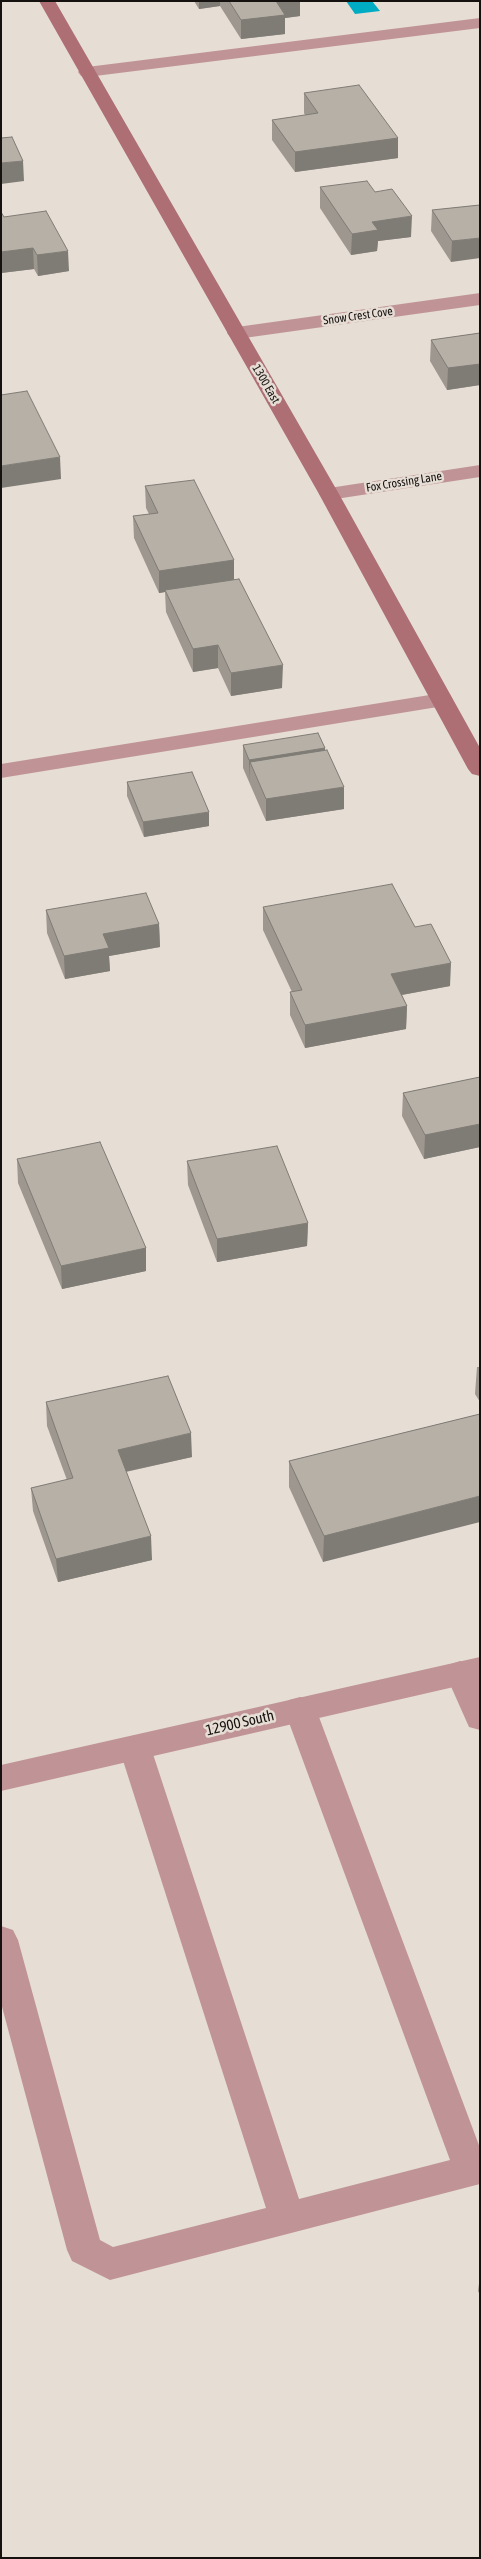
<!DOCTYPE html>
<style>
body{margin:0}
#map{position:relative;width:481px;height:2559px;overflow:hidden;background:#e6ddd5;font-family:"Asap Condensed",sans-serif}
canvas{display:block}
.frame{position:absolute;inset:0;border:2px solid #14110f;pointer-events:none}
</style>
<div id="map">
<canvas width="481" height="2559"></canvas>
<div class="frame"></div>
</div>
<script>
const g = document.querySelector('canvas').getContext('2d');
g.lineJoin = 'round';
function fill(path, color) { g.fillStyle = color; g.fill(path, 'evenodd'); }
const shape = rows => new Path2D(rows.map(r => 'M' + r).join(''));
function stroke(path, color, width, dash) { g.strokeStyle = color; g.lineWidth = width; g.lineCap = dash ? 'butt' : 'round'; g.setLineDash(dash || []); g.stroke(path); }
function label(font, color, halo, rows, align = 'center') {
  g.font = font + ' "Asap Condensed",sans-serif'; g.lineWidth = 5; g.setLineDash([]); g.textBaseline = 'middle'; g.strokeStyle = halo; g.fillStyle = color; for (const [text, x, y, turn = 0] of rows) {
    g.save(); g.translate(x, y); g.rotate((+turn || 0) * Math.PI / 180); g.textAlign = isNaN(turn) ? turn : align; if (halo) g.strokeText(text, 0, 0); g.fillText(text, 0, 0); g.restore();
  }
}
const water = shape([
 [346,1,372,1,380,11,355,14]
]);
const service = shape([
 [480,18,480,28,87,77,81,76,78,72,81,68,87,67,480,18],
 [442,693,450,695,453,700,450,705,1,778,1,764,442,693],
 [460,1661,471,1665,480,1683,480,1730,469,1727,445,1673,449,1665,460,1661],
 [300,1697,311,1700,316,1709,480,2148,480,2184,110,2280,72,2261,67,2250,1,2003,1,1926,13,1930,18,1940,100,2240,113,2247,266,2208,119,1748,124,1739,135,1735,146,1739,151,1748,299,2199,450,2160,284,1709,289,1700,300,1697]
]);
const minor = shape([
 [480,293,480,305,237,339,230,337,227,333,230,329,237,327,480,293],
 [480,465,480,477,329,500,322,498,319,494,322,490,329,488,480,465],
 [480,1657,480,1681,1,1791,1,1765,480,1657]
]);
const secondary = shape([
 [39,1,55,1,339,494,480,748,480,776,472,774,468,769,319,494,39,1]
]);
const wall = shape([
 [194,1,300,1,300,16,285,18,285,34,241,39,220,6,199,9],
 [304,93,398,138,398,158,295,172,272,140,272,120,305,115,304,113],
 [320,187,375,192,411,237,378,241,377,251,351,255,320,208],
 [480,205,451,262,431,231,432,210],
 [1,212,4,217,69,271,38,276,34,269,1,273],
 [480,333,480,385,447,390,430,361,431,340],
 [145,486,234,560,234,580,282,688,231,696,218,668,193,672,166,612,165,592,159,593,134,538,133,516,149,514,146,508],
 [243,745,325,748,325,751,344,809,266,821,243,768],
 [127,782,209,826,144,837,127,796],
 [263,907,415,927,450,986,402,995,407,1006,406,1029,305,1048,290,1015,290,992,292,992,263,930],
 [46,910,159,924,160,947,109,956,110,971,65,979,47,933],
 [480,1077,480,1147,424,1159,402,1116,403,1093],
 [17,1159,146,1248,146,1271,62,1289,18,1183],
 [187,1161,308,1223,307,1246,217,1262,188,1185],
 [477,1367,480,1367,480,1402,475,1394],
 [46,1402,192,1457,126,1472,152,1560,58,1582,33,1511,31,1488,67,1480,47,1426],
 [480,1414,323,1562,289,1487,289,1461],
 [480,2276,480,2295,478,2291]
]);
const shadedWall = shape([
 [199,1,220,1,220,6,199,9],
 [275,1,300,1,300,16,285,18,285,34,241,39,241,20],
 [398,138,398,158,295,172,295,152],
 [23,161,24,181,1,184,1,163],
 [412,216,411,237,378,241,377,251,351,255,352,234,372,222],
 [480,238,480,258,451,262,452,241],
 [33,248,34,269,1,273,1,252],
 [68,251,69,271,38,276,37,255],
 [480,364,480,385,447,390,448,368],
 [60,457,61,479,1,488,1,466],
 [234,560,234,582,165,590,165,592,159,593,159,571],
 [218,645,218,668,193,672,193,649],
 [283,665,282,688,231,696,231,673],
 [325,748,325,771,250,762,249,782,249,760],
 [344,787,344,809,266,821,266,799],
 [209,812,209,826,144,837,143,822],
 [159,924,160,947,109,956,110,971,65,979,64,956,103,934],
 [451,963,450,986,390,997,391,974],
 [407,1006,406,1029,305,1048,305,1025],
 [480,1124,480,1147,424,1159,425,1135],
 [308,1223,307,1246,217,1262,217,1239],
 [146,1248,146,1271,62,1289,61,1266],
 [191,1433,192,1457,119,1473,118,1450],
 [480,1496,480,1522,323,1562,324,1536],
 [151,1536,152,1560,58,1582,56,1559]
]);
const building = shape([
 [229,1,276,1,285,15,241,20,229,1],
 [359,85,398,138,295,152,272,120,318,113,304,93,359,85],
 [12,137,23,161,1,163,1,138,12,137],
 [367,181,375,192,392,189,412,216,372,222,378,230,352,234,320,187,367,181],
 [480,205,480,238,452,241,432,210,480,205],
 [46,211,68,251,37,255,33,248,1,252,1,212,4,217,46,211],
 [480,333,480,364,448,368,431,340,480,333],
 [27,391,60,457,1,466,1,395,27,391],
 [194,480,234,560,159,571,133,516,158,513,145,486,194,480],
 [239,579,283,665,231,673,218,645,193,649,165,590,239,579],
 [318,733,325,748,249,760,243,745,318,733],
 [327,750,344,787,266,799,250,762,327,750],
 [192,772,209,812,143,822,127,782,192,772],
 [392,884,415,927,431,924,451,963,391,974,407,1006,305,1025,290,992,302,990,263,907,392,884],
 [146,893,159,924,103,934,109,948,64,956,46,910,146,893],
 [480,1077,480,1124,425,1135,403,1093,480,1077],
 [100,1142,146,1248,61,1266,17,1159,100,1142],
 [277,1146,308,1223,217,1239,187,1161,277,1146],
 [168,1376,191,1433,118,1450,151,1536,56,1559,31,1488,73,1478,46,1402,168,1376],
 [480,1414,480,1496,324,1536,289,1461,480,1414]
]);
const farStreetnames = [
 ["Snow Crest Cove",358,316,-8],
 ["1300 East",266,384,60],
 ["Fox Crossing Lane",404,482,-9]
];
const streetNames = [
 ["12900 South",240,1723,-13]
];
fill(water, '#00acc3');
fill(service, '#c09497');
fill(minor, '#c09497');
fill(secondary, '#ad6e74');
fill(wall, '#9d9790');
fill(shadedWall, '#7f7b75');
fill(building, '#b6b0a7');
stroke(building, '#7f7b75', 1);
label('12px', '#14110f', '#e6ddd5', farStreetnames);
label('15px', '#14110f', '#e6ddd5', streetNames);
</script>
